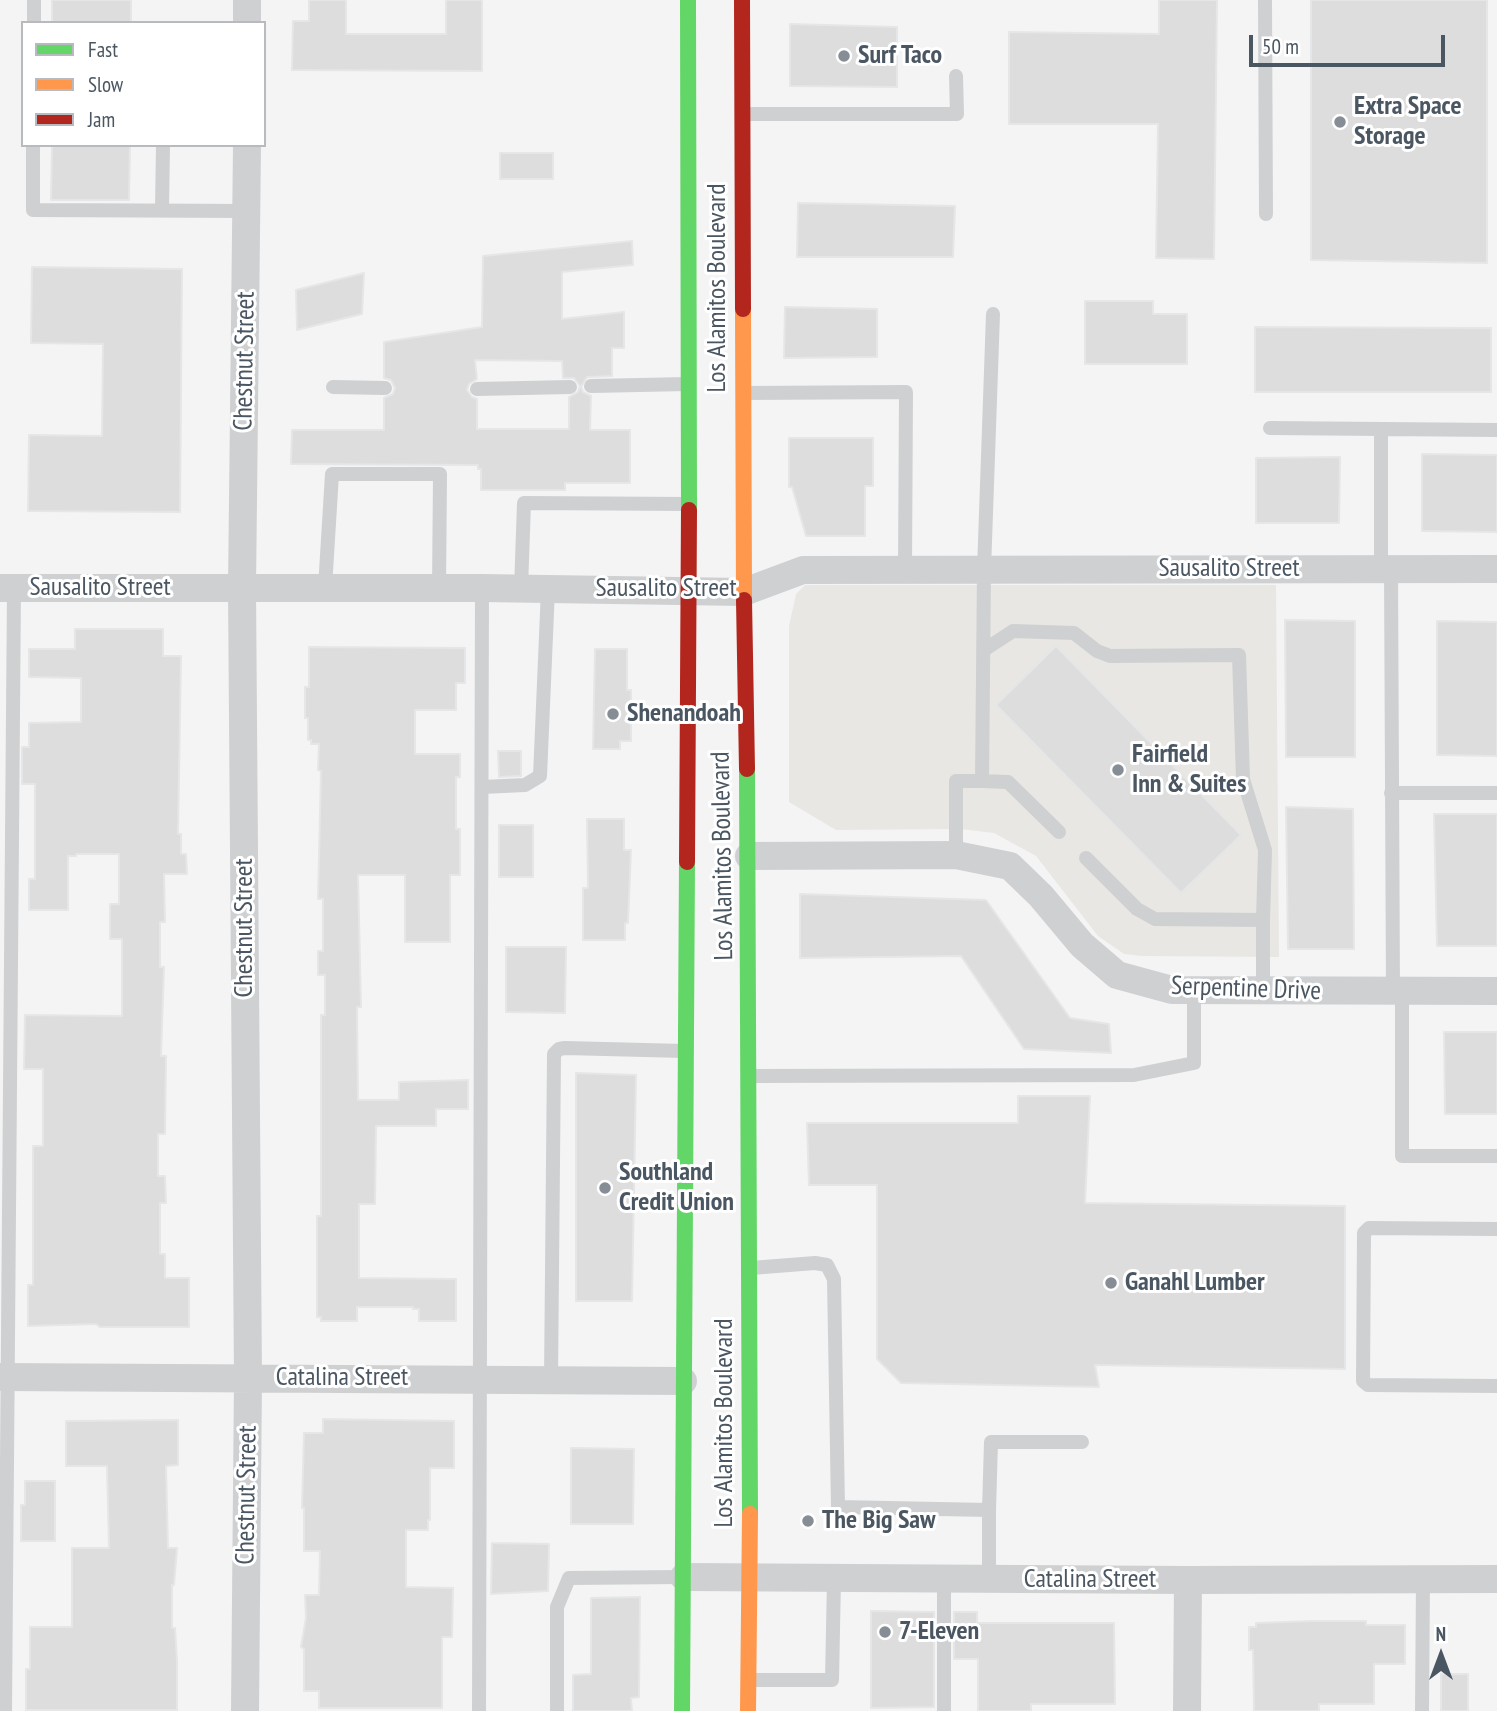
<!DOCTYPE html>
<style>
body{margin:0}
#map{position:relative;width:1497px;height:1711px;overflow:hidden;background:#f4f4f4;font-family:"PT Sans Narrow",sans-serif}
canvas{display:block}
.legend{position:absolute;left:21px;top:21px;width:245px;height:126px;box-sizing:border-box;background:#fff;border:2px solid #b7bbc0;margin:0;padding:9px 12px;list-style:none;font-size:21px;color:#4a5661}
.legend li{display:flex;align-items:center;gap:14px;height:35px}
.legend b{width:35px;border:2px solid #b7bbc0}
.north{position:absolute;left:1406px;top:1620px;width:70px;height:70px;-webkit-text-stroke:5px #fff;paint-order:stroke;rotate:0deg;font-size:19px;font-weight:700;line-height:28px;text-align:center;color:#4a5661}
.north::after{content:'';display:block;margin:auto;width:24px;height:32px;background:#4a5661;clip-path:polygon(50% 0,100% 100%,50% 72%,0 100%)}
.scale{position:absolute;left:1249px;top:35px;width:196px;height:32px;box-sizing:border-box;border:4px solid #4a5661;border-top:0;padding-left:9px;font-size:21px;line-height:24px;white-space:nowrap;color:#4a5661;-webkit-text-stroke:5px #fff;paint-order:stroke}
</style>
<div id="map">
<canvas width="1497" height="1711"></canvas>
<ul class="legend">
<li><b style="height:9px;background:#63d668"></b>Fast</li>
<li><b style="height:9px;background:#ff974d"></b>Slow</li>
<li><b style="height:9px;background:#b3261e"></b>Jam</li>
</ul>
<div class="north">N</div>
<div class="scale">50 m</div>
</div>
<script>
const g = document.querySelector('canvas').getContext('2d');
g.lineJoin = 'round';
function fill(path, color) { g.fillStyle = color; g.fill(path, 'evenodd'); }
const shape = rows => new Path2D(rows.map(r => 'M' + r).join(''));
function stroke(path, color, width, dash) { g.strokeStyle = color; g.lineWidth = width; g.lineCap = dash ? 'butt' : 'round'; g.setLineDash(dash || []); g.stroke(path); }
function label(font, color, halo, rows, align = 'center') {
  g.font = font + ' "PT Sans Narrow",sans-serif'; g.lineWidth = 6; g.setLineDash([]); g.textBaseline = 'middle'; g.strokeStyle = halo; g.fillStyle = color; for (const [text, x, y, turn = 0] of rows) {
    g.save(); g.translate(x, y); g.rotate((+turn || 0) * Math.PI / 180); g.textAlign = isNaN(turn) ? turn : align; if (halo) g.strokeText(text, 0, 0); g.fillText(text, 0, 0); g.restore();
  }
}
const commercial = shape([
 [805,585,1276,585,1279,957,1142,956,1124,954,1098,936,1036,856,994,833,961,829,836,830,789,802,789,626,796,594]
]);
const building = shape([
 [52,0,131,0,131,23,52,23,52,0],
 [309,0,346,0,346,34,446,34,446,0,482,0,482,71,292,70,293,21,309,21,309,0],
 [1159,0,1217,0,1214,259,1156,258,1158,124,1009,124,1009,32,1159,34,1159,0],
 [1311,0,1487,0,1487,263,1311,260,1311,0],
 [790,24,897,27,897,87,790,86,790,24],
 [52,145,130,145,129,200,51,200,52,145],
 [500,153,553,153,553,179,500,179,500,153],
 [798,203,955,206,953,257,797,257,798,203],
 [632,241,633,265,562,272,562,319,624,312,624,348,612,348,612,376,587,377,581,387,583,392,591,396,590,430,630,430,630,483,565,483,565,490,481,490,481,469,478,469,478,465,291,464,292,430,384,430,384,398,393,394,395,388,391,380,384,378,384,342,482,327,483,256,632,241],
 [475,360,562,361,563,378,574,378,580,386,578,392,569,397,569,429,477,429,477,399,472,397,467,390,469,384,477,379,475,360],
 [32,267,182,269,180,512,28,511,29,435,102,436,103,344,31,343,32,267],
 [364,273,362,314,297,330,296,290,364,273],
 [1085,301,1153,301,1153,314,1187,314,1187,364,1085,364,1085,301],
 [785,307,877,309,877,357,784,358,785,307],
 [1255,327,1491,328,1491,392,1255,392,1255,327],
 [789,438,873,438,873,486,865,486,865,536,806,536,792,487,789,487,789,438],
 [1422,454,1497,455,1497,532,1422,531,1422,454],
 [1340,457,1339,523,1256,523,1256,458,1340,457],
 [1285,620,1355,621,1355,757,1286,757,1285,620],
 [1437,621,1497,622,1497,756,1437,755,1437,621],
 [75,629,163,629,163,656,181,656,178,834,181,834,181,854,186,854,187,874,164,874,165,922,160,922,160,967,164,967,161,1056,166,1056,165,1134,158,1134,158,1176,165,1176,166,1203,160,1203,160,1254,165,1254,165,1278,189,1278,189,1327,100,1327,96,1324,28,1326,28,1285,33,1285,33,1146,43,1146,43,1069,24,1069,25,1015,122,1016,122,939,110,939,110,904,119,904,119,854,76,854,76,856,68,856,68,910,29,910,29,879,35,879,35,784,22,784,22,747,29,747,29,723,81,722,81,678,29,677,29,649,75,649,75,629],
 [1056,646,1241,835,1181,893,996,705,1056,646],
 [309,647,465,648,465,683,456,683,456,710,415,710,415,754,460,754,460,777,456,777,456,829,460,829,460,875,450,875,450,942,405,942,405,875,358,875,361,1007,357,1007,358,1100,399,1100,399,1082,468,1080,468,1109,436,1109,436,1126,376,1126,375,1204,359,1204,359,1278,456,1279,456,1321,419,1321,419,1309,413,1309,413,1307,357,1307,357,1321,321,1321,321,1317,317,1317,317,1216,321,1216,321,1015,325,1015,325,975,318,975,318,951,323,951,323,899,318,899,321,771,318,770,319,744,311,744,311,740,308,740,308,718,305,718,305,687,309,687,309,647],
 [595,649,627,649,627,690,631,690,631,741,620,741,620,749,593,749,595,649],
 [498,751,521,751,521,776,499,777,498,751],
 [1286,807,1353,809,1354,949,1288,949,1286,807],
 [1434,814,1497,814,1497,946,1437,946,1434,814],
 [587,819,624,819,624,850,631,850,628,923,625,923,625,940,583,940,583,888,588,888,587,819],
 [499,825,533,825,533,877,499,877,499,825],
 [800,894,986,900,1070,1018,1109,1024,1111,1053,1024,1049,961,956,800,958,800,894],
 [506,947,566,947,565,1013,506,1012,506,947],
 [1444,1032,1497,1032,1497,1114,1445,1114,1444,1032],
 [576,1073,636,1075,632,1301,576,1301,576,1073],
 [1018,1096,1090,1096,1085,1203,1345,1206,1345,1369,1095,1365,1099,1387,901,1383,877,1359,877,1185,809,1185,807,1123,1018,1123,1018,1096],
 [323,1419,454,1421,454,1468,430,1468,430,1520,428,1520,428,1530,406,1530,406,1587,453,1588,452,1637,442,1637,442,1708,319,1708,319,1691,304,1691,304,1649,301,1647,306,1618,305,1595,319,1595,320,1551,304,1551,304,1508,302,1508,304,1433,323,1433,323,1419],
 [178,1420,178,1465,166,1466,168,1548,177,1548,174,1585,172,1585,172,1628,175,1628,177,1661,177,1710,26,1710,26,1669,30,1669,30,1627,72,1627,72,1548,109,1548,107,1466,66,1466,66,1421,178,1420],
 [571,1448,634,1449,633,1524,571,1524,571,1448],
 [25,1481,55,1481,55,1541,21,1541,21,1505,25,1505,25,1481],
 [492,1543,549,1544,548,1591,491,1594,492,1543],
 [640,1597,639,1697,631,1698,632,1711,573,1711,573,1675,591,1674,591,1598,640,1597],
 [871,1611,934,1612,934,1707,871,1708,871,1611],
 [954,1612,977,1612,977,1623,1114,1623,1115,1704,1031,1704,1031,1711,978,1711,978,1659,954,1659,954,1612],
 [1313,1621,1366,1621,1366,1625,1405,1625,1405,1664,1374,1664,1374,1704,1319,1704,1319,1711,1254,1711,1253,1650,1249,1650,1249,1627,1256,1627,1256,1623,1313,1621],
 [1441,1674,1468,1674,1468,1711,1441,1711,1441,1674]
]);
const lane = shape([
 [1265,0,1266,214],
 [34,23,34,0],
 [744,114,957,114,956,76],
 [33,145,33,210,247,211],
 [162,210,163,145],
 [591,386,688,384],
 [333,387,385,388],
 [477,389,570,387],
 [744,393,906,392,905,570],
 [1270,428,1497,430],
 [1381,429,1381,569],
 [1391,569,1393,992],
 [325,588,332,474,440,474,439,588],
 [521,589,524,503,688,504],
 [984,650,1013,631,1074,633,1097,651,1110,656,1239,655,1243,779,1265,850,1263,920,1155,919,1137,909,1086,858],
 [982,781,1008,782,1059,832],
 [482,787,525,785,540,776,548,589],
 [1391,793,1497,793],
 [956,855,956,781,982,781,984,570,993,314],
 [1263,920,1263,991],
 [1402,992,1402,1156,1497,1156],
 [752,1076,1134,1075,1194,1063,1194,990],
 [1497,1229,1369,1228,1364,1233,1363,1381,1368,1385,1497,1386],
 [751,1268,815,1263,827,1265,834,1279,838,1507,989,1510,989,1580],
 [551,1379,554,1054,559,1049,565,1048,684,1051],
 [989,1510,991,1442,1082,1442],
 [750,1680,832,1680,834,1579],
 [5,1711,14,588],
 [479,1711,482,588],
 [557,1711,557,1607,569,1578,682,1577],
 [944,1711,944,1579],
 [1422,1711,1423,1579]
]);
const street = shape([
 [247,0,247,23],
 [0,588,482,588,744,592,803,570,1497,569],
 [749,856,956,855,1010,866,1041,896,1082,945,1117,975,1172,990,1497,991],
 [0,1377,683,1381],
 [684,1577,1188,1580,1497,1579],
 [245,1711,248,1378,242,588,247,145],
 [1187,1711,1188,1580]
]);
const fast = shape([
 [688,0,689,510],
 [747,769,750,1514],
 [682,1711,687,862]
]);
const slow = shape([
 [743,309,744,600],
 [748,1711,750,1514]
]);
const jam = shape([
 [742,0,743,309],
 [744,600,747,769],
 [687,862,689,510]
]);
const markers = [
 [844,56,7,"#868d94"],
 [1340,122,7,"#868d94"],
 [613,714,7,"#868d94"],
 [1118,770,7,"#868d94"],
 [605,1188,7,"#868d94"],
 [1111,1283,7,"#868d94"],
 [808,1521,7,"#868d94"],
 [885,1632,7,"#868d94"]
];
const poiNames = [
 ["Surf Taco",858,56],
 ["Extra Space",1354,107],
 ["Storage",1354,137],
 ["Shenandoah",627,714],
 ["Fairfield",1132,755],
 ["Inn & Suites",1132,785],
 ["Southland",619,1173],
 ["Credit Union",619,1203],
 ["Ganahl Lumber",1125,1283],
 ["The Big Saw",822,1521],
 ["7-Eleven",899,1632]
];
const streetNames = [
 ["Los Alamitos Boulevard",718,288,-90],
 ["Chestnut Street",245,361,-89],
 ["Sausalito Street",1229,569],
 ["Sausalito Street",100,588],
 ["Sausalito Street",666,589],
 ["Los Alamitos Boulevard",723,856,-91],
 ["Chestnut Street",245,928,-90],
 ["Serpentine Drive",1246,989,2],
 ["Catalina Street",342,1378],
 ["Los Alamitos Boulevard",725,1423,-90],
 ["Chestnut Street",247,1495,-89],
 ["Catalina Street",1090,1580]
];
fill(commercial, '#e8e7e3');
fill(building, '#ddddde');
stroke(building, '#e5e6e7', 2);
stroke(lane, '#ced0d2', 14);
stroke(street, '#ced0d2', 28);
stroke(fast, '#63d668', 16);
stroke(slow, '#ff974d', 16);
stroke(jam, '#b3261e', 16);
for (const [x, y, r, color] of markers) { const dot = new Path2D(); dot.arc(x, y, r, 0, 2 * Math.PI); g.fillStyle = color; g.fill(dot); stroke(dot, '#fff', 2.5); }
label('bold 26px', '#4a5661', '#fff', poiNames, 'left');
label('26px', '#4a5661', '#fff', streetNames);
</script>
